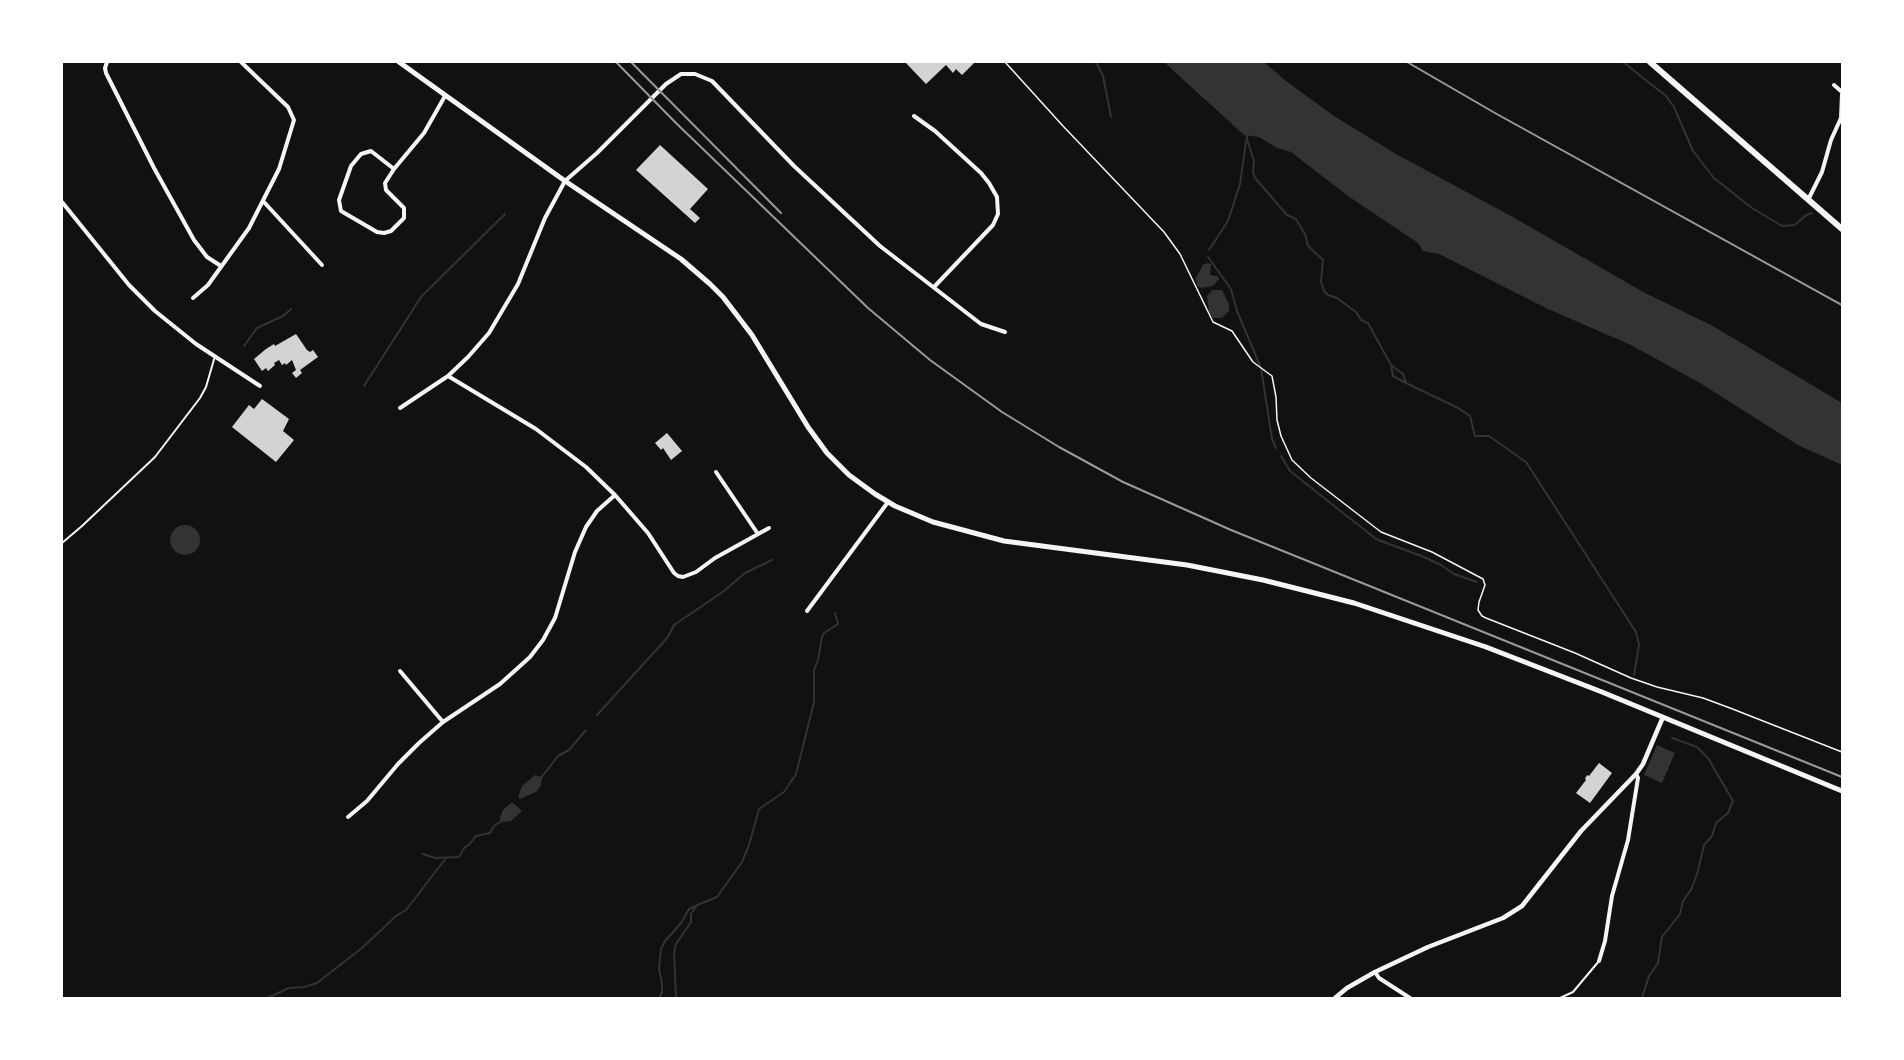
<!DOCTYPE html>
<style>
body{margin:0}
#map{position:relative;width:1904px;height:1060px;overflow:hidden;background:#111;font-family:"DejaVu Sans",sans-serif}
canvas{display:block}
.frame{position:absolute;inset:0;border:63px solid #fff;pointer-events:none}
</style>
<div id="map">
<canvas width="1904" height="1060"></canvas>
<div class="frame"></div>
</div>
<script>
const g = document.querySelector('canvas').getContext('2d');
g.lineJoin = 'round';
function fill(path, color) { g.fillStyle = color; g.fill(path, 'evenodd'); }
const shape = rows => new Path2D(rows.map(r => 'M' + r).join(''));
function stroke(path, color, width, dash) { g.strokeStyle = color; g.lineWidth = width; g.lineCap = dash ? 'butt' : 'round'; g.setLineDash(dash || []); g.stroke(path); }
const water = shape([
 [1164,62,1264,62,1286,81,1334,116,1396,154,1511,216,1645,293,1711,325,1775,363,1842,403,1842,465,1798,445,1700,383,1631,345,1548,309,1439,254,1423,251,1418,243,1348,196,1291,152,1277,148,1259,137,1244,135],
 [1207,263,1211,264,1210,275,1218,276,1219,279,1213,286,1202,288,1197,286,1196,278,1203,265],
 [1212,290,1222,290,1229,304,1229,311,1222,318,1213,318,1209,312,1207,296],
 '170 540a15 15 0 1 1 30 0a15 15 0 1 1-30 0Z',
 [1657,745,1675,753,1662,783,1644,775],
 [535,775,542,777,541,785,536,792,520,799,518,797,522,786],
 [512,802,522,811,511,821,501,822,500,817,503,810]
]);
const stream = shape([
 [1096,62,1103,76,1111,117],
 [1623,62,1666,96,1674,107,1693,151,1714,178,1752,208,1782,226,1795,225,1806,215,1812,213],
 [1247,135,1247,139,1254,161,1253,172,1255,178,1287,215,1296,219,1305,234,1308,246,1323,260,1321,282,1324,291,1328,295,1337,298,1356,312,1361,320,1368,323,1391,365,1403,374,1406,383,1458,408,1470,416,1475,436,1489,436,1526,462,1636,632,1639,645,1634,675],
 [1209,250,1228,221,1240,184,1246,141],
 [1208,257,1231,289,1237,311,1261,368,1272,439,1276,448],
 [244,346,257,328,283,316,291,309],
 [1391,365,1393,376,1406,383],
 [364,386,421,297,505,214],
 [1281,456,1290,471,1376,539,1424,557,1441,565,1454,574,1477,582],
 [597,715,668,637,674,625,724,591,745,573,772,560],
 [541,778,558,756,569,750,586,730],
 [423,854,435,858,459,857,465,847,469,845,476,836,490,833,494,826,503,820],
 [267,998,289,988,304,987,317,983,362,948,396,916,406,910,446,858],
 [659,998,662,992,662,983,659,969,661,949,665,941,681,923,689,909,696,906],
 [676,998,674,953,676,944,691,922,691,914,697,905,717,897,742,862,749,845,759,809,784,792,796,774,814,702,814,670,818,660,822,637,824,633,838,624,835,613],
 [1642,998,1649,976,1658,963,1662,937,1680,914,1683,901,1691,890,1697,874,1704,845,1712,836,1716,823,1728,813,1733,801,1708,758,1697,747,1672,738]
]);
const building = shape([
 [905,62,975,62,962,75,956,69,953,73,946,65,926,84],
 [660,145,708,189,690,209,700,218,695,223,636,170],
 [296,334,307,350,310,352,313,350,318,357,300,370,302,373,296,378,292,373,296,370,292,360,286,365,285,363,282,365,279,360,274,363,275,365,268,371,266,368,262,371,254,359,266,349,274,344,275,346],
 [262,399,289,419,283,431,294,440,276,462,232,427,249,405,254,409],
 [667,433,682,451,671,460,663,448,661,450,655,443],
 [1599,763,1612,773,1590,803,1576,793,1586,780,1585,779,1587,775,1589,776]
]);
const path = shape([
 [1005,62,1063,126,1164,232,1180,254,1213,322,1232,331,1253,362,1272,376,1276,397,1277,420,1281,436,1292,460,1311,478,1381,532,1432,552,1483,579,1485,585,1479,602,1478,610,1482,616,1486,618,1575,653,1631,678,1657,687,1703,698,1730,708,1842,752]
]);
const service = shape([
 [62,543,82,526,155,457,200,398,206,387,215,356],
 [1560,998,1573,992,1599,961]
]);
const minor = shape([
 [107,62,105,68,106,73,154,168,194,240,207,257,221,266],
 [1834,85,1842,92],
 [914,116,935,131,981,173,989,183,997,197,998,214,993,225,934,287],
 [394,169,371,151,361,154,351,166,339,200,341,211,377,232,384,233,391,231,404,218,404,208,386,190,385,183,394,169,424,133,445,96],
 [1808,200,1822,172,1831,140,1841,118,1842,94],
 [263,201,322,265],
 [62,202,129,285,155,311,196,344,260,386],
 [193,298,208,285,249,228,279,169,294,120,288,107,241,62],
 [448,376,536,429,586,467,615,495,648,533,674,573,678,576,683,577,696,572,715,558,769,528],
 [400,408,448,376,468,357,489,333,518,284,545,218,565,181,597,153,666,84,681,74,695,74,712,81,794,166,880,246,981,324,1005,332],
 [716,472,758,534],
 [807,611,888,502],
 [400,671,443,722],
 [348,817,367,801,398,764,419,743,443,722,500,684,530,657,543,640,555,618,575,552,586,527,597,511,615,495],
 [1599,961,1605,941,1612,896,1628,840,1638,778,1636,774],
 [1375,972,1379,978,1410,998]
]);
const tertiary = shape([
 [1335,998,1347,988,1375,972,1428,947,1503,918,1522,906,1581,831,1636,774,1643,764,1663,717]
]);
const secondary = shape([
 [399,62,565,181,681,259,710,284,723,297,752,335,808,427,827,453,849,475,875,494,895,506,933,522,1004,541,1187,565,1263,580,1354,603,1486,647,1602,692,1842,791]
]);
const primary = shape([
 [1650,62,1842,229]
]);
const rail = shape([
 [616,62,677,124,868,308,930,360,1002,412,1059,447,1123,482,1231,530,1842,777],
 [631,62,781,213],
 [1407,62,1495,113,1842,305]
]);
fill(water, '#333');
stroke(stream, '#333', 2);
fill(building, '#d3d3d3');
stroke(path, '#f5f5f5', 1.5);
stroke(service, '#f5f5f5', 2);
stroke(minor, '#f5f5f5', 4);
stroke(tertiary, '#f5f5f5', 4.5);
stroke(secondary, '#f5f5f5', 5);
stroke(primary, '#f5f5f5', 6);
stroke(rail, '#9a9a9a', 2);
</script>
